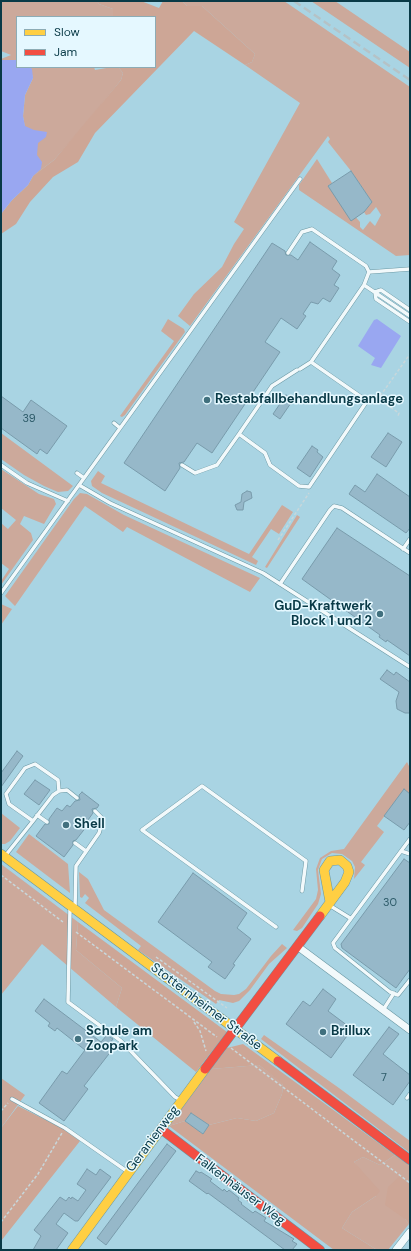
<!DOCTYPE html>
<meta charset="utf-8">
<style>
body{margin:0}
#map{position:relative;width:411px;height:1251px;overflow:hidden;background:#a9d4e3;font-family:"DM Sans",sans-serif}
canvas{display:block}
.frame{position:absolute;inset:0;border:2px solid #093a47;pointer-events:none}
.legend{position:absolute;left:16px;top:16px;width:140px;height:52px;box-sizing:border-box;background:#e5f8ff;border:1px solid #8dacb5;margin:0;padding:5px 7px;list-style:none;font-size:12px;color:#093a47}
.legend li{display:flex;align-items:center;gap:8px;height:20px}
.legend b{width:20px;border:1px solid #8dacb5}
</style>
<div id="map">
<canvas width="411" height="1251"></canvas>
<div class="frame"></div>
<ul class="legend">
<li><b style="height:5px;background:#ffcf43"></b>Slow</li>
<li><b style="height:5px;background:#f24e42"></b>Jam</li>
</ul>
</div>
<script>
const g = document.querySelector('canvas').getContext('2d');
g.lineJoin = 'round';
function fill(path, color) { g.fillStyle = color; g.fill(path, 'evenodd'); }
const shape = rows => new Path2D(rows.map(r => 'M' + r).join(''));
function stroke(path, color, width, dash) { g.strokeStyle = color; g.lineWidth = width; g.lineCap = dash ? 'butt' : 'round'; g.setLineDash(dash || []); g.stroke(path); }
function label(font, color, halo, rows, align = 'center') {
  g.font = font + ' "DM Sans",sans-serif'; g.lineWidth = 3; g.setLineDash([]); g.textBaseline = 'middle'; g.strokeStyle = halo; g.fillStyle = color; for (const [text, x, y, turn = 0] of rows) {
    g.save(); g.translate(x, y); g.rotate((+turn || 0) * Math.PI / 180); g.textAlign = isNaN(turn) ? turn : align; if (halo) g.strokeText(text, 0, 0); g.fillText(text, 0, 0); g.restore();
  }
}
const green = shape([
 [1,1,97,1,99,4,113,9,114,16,17,17,17,60,6,60,1,63,1,59,11,55,1,51],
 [182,1,284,1,410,87,410,255,396,256,299,190,299,185,317,159,332,183,328,186,360,222,360,227,363,230,370,221,375,226,381,215,376,207,370,214,366,215,364,212,372,202,351,171,328,142,330,139,328,136,190,326,178,316,194,294,222,267,234,244,244,229,234,222,300,103,245,65,252,62,255,54,202,6,187,6],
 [311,1,335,1,410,52,410,68],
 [30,67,94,67,95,70,112,67,119,68,123,73,121,80,83,127,54,160,33,176,23,116,25,95,33,78],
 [168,319,184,329,185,332,125,415,122,417,120,416,174,341,161,331],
 [1,433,73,486,68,491,58,492,44,486,24,475,1,459],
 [1,469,39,494,54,499,56,504,44,524,24,516,20,524,31,533,33,540,1,585,1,581,9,569,1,563,1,523,8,529,16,520,1,508],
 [98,471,105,476,101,483,249,554,282,505,293,512,279,534,271,529,252,557,258,561,256,565,102,493,92,486,91,481],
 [80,493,87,494,124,515,260,578,250,592,127,527,123,532,85,506,15,606,5,596,74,499],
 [297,515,300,517,267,568,265,567],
 [1,604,12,609,1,625],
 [407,762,410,768,410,794,404,790,377,826,384,832,361,862,365,865,354,879,355,867,352,861,342,854,332,853,322,859,318,870,321,894,318,904,302,928,297,931,293,930,316,899,318,890,316,869,320,858,331,851,344,849],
 [1,813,20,828,10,841,5,844,1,844],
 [29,834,68,864,70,893,16,852],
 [1,864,78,922,76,950,122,988,116,1007,42,944,1,995],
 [79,872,88,879,104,910,215,991,221,994,234,995,239,994,246,989,271,956,282,944,287,948,269,964,250,990,239,1001,233,1003,219,1000,216,1004,138,950,141,946,85,903,89,898,85,894,82,898,80,897],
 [264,1035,339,1088,410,1141,410,1153,261,1039],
 [259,1065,283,1083,282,1094,274,1113,256,1121,237,1118,209,1125,191,1113,185,1121,169,1126,211,1069],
 [1,1078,25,1095,1,1128],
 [395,1155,410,1166,410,1184,400,1176,405,1219,409,1224,388,1250,377,1250,342,1228,352,1212,376,1196,354,1162,363,1157,380,1165]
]);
const forest = shape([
 [97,1,141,1,159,8,163,1,182,1,187,6,202,6,255,54,252,62,245,65,194,31,95,133,78,162,53,177,30,202,16,224,1,234,1,214,12,200,28,185,33,176,54,160,121,80,123,73,119,68,112,67,155,67,155,17,113,17,113,9,99,4],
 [78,922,227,1032,196,1072,116,1007,122,988,76,950],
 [243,1044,395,1155,380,1165,363,1157,354,1162,380,1191,376,1196,352,1212,342,1228,377,1250,334,1250,169,1126,185,1121,203,1134,209,1125,237,1118,256,1121,274,1113,282,1094,283,1084,259,1065,211,1069,227,1048],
 [18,1106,62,1128,80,1141,1,1241,1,1128],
 [400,1176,410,1184,409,1224,405,1219,385,1205,388,1187]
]);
const water = shape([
 [1,60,17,60,17,67,30,67,32,69,33,78,25,95,23,116,25,126,34,130,47,132,46,137,38,143,37,155,42,162,41,169,33,176,28,185,12,200,1,214],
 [377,319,401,336,381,368,371,365,375,358,358,346,374,320]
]);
const building = shape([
 [351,171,372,202,364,212,351,221,328,186,351,171],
 [310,242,337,261,332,269,340,275,334,285,339,288,330,302,323,298,318,304,311,302,303,314,306,316,297,329,281,318,265,342,280,352,212,453,197,443,184,462,179,463,180,468,165,491,124,463,272,243,285,251,286,255,291,255,298,260,310,242],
 [286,395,293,400,280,419,273,414,286,395],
 [1,396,23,412,31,400,67,426,47,454,40,449,37,454,1,428,1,396],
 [388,433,402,442,386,467,371,457,388,433],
 [312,446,318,450,317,452,323,457,310,477,297,468,312,446],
 [377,474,410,497,410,528,406,533,349,494,355,485,365,492,377,474],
 [247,491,251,492,252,498,244,502,243,510,237,510,235,505,241,502,242,494,247,491],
 [337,528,410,576,410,656,387,640,386,642,379,637,380,635,302,579,337,528],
 [387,670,394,675,396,672,410,682,410,713,405,713,397,709,396,701,399,692,380,679,387,670],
 [17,751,23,756,1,787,1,773,17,751],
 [35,780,50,790,39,805,24,794,35,780],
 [404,789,410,794,410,822,404,830,384,816,404,789],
 [82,792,99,805,97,808,92,809,93,813,88,820,90,822,76,840,73,841,73,845,64,857,36,836,45,824,49,824,49,819,57,808,62,811,67,805,70,807,75,801,80,800,79,795,82,792],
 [404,859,410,863,410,969,396,988,342,948,341,944,404,859],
 [193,873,247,913,237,928,251,939,233,964,235,965,225,979,208,967,212,962,158,922,193,873],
 [323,989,336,999,328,1011,352,1029,331,1058,286,1024,303,1001,310,1006,323,989],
 [44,999,101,1042,107,1035,113,1039,107,1047,112,1050,84,1086,88,1089,64,1121,39,1103,62,1071,67,1074,85,1050,57,1028,55,1031,48,1026,50,1023,35,1011,44,999],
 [389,1027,399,1034,383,1054,410,1075,410,1081,393,1105,353,1075,389,1027],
 [191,1113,209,1125,203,1134,185,1121,191,1113],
 [167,1144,176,1151,106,1245,97,1238,167,1144],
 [87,1169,96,1175,100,1169,111,1177,78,1221,75,1221,64,1213,56,1224,68,1233,56,1250,33,1250,41,1236,34,1230,60,1197,66,1201,69,1197,71,1199,72,1197,78,1201,86,1190,77,1184,87,1169],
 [196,1171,200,1173,201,1172,212,1179,210,1181,223,1191,224,1189,227,1192,229,1190,239,1198,238,1200,242,1203,241,1204,253,1213,255,1211,266,1218,264,1221,294,1239,292,1241,297,1244,292,1250,285,1250,208,1193,207,1194,189,1181,196,1171]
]);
const path = shape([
 [378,399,399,413,398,416],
 [372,400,378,399,410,354],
 [278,540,309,493],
 [1,875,63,922],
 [76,932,217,1037],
 [156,957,227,1008],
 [194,1022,200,1031,206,1051],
 [231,1048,410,1183],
 [1,1111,8,1103],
 [1,1222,38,1174,62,1133]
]);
const lane = shape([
 [288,253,302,232,312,229,366,266,369,272,364,285],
 [369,272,410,269],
 [375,292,376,299,410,322],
 [375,292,381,290,410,310],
 [311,362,364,285,410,316],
 [297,370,272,386,239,434,265,453,270,465,299,486,309,487,367,401,311,362,300,369],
 [114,423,120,428],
 [1,465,27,483,68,501],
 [182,465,195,473,217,465,239,434],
 [77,473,84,478],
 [79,485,110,503,263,573,410,667],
 [403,549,410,539],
 [280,584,330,510,334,506,342,508,410,553],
 [1,593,300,179],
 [59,791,67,790,77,798],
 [37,815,47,822],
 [75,843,86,851],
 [401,851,410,839],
 [410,854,401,851,333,943,335,948,390,992,398,995,410,980],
 [5,856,33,821,53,795,59,791,58,780,35,764,25,768,6,794,9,804,33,821],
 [329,905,350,918],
 [75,908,76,866,99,833,102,823,102,818,95,811],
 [70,909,68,1002,121,1041,175,1097,181,1100],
 [276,927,142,830,202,786,306,861,302,891],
 [383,1010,394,993],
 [407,1098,410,1094],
 [12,1099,65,1128,128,1172]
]);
const street = shape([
 [297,946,410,1030],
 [396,1250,410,1232]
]);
const slow = shape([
 [1,854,278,1061],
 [320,916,345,882,349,872,347,866,340,860,330,861,324,870,330,902],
 [72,1250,205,1069]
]);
const jam = shape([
 [278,1061,410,1160],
 [205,1069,320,916],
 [161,1129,320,1250]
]);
const rail = shape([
 [294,1,410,80]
]);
const markers = [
 [207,400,4,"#41707e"],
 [380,614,4,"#41707e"],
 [66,825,4,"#41707e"],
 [323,1032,4,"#41707e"],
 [78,1039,4,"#41707e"]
];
const numberNames = [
 ["39",29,419],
 ["30",390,903],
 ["7",384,1078]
];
const poiNames = [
 ["Restabfallbehandlungsanlage",215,400],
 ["GuD-Kraftwerk",372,607,"right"],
 ["Block 1 und 2",372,622,"right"],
 ["Shell",74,825],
 ["Schule am",86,1032],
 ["Zoopark",86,1047],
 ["Brillux",331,1032]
];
const streetNames = [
 ["Stotternheimer Straße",206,1007,37],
 ["Geranienweg",153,1139,-53],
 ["Falkenhäuser Weg",240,1190,37]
];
fill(green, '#cca99b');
fill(forest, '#cda696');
fill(water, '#99a7f1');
fill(building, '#96b8c9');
stroke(building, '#799bab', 1);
stroke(lane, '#6a98a4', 4.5);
stroke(street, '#6a98a4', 8);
stroke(slow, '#6a98a4', 10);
stroke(jam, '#6a98a4', 10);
stroke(path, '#c8d7db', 1.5, [3, 2]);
stroke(lane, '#f2f9fb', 3.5);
stroke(street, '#f2f9fb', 7);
stroke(slow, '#ffcf43', 9);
stroke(jam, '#f24e42', 9);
stroke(rail, '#b5c2c6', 2.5, [8, 4]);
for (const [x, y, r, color] of markers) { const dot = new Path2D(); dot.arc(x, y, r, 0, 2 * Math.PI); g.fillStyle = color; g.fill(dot); stroke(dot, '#e5f8ff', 1.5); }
label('11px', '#2c5a68', null, numberNames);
label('bold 13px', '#093a47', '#e5f8ff', poiNames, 'left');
label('13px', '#093a47', '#e5f8ff', streetNames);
</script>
